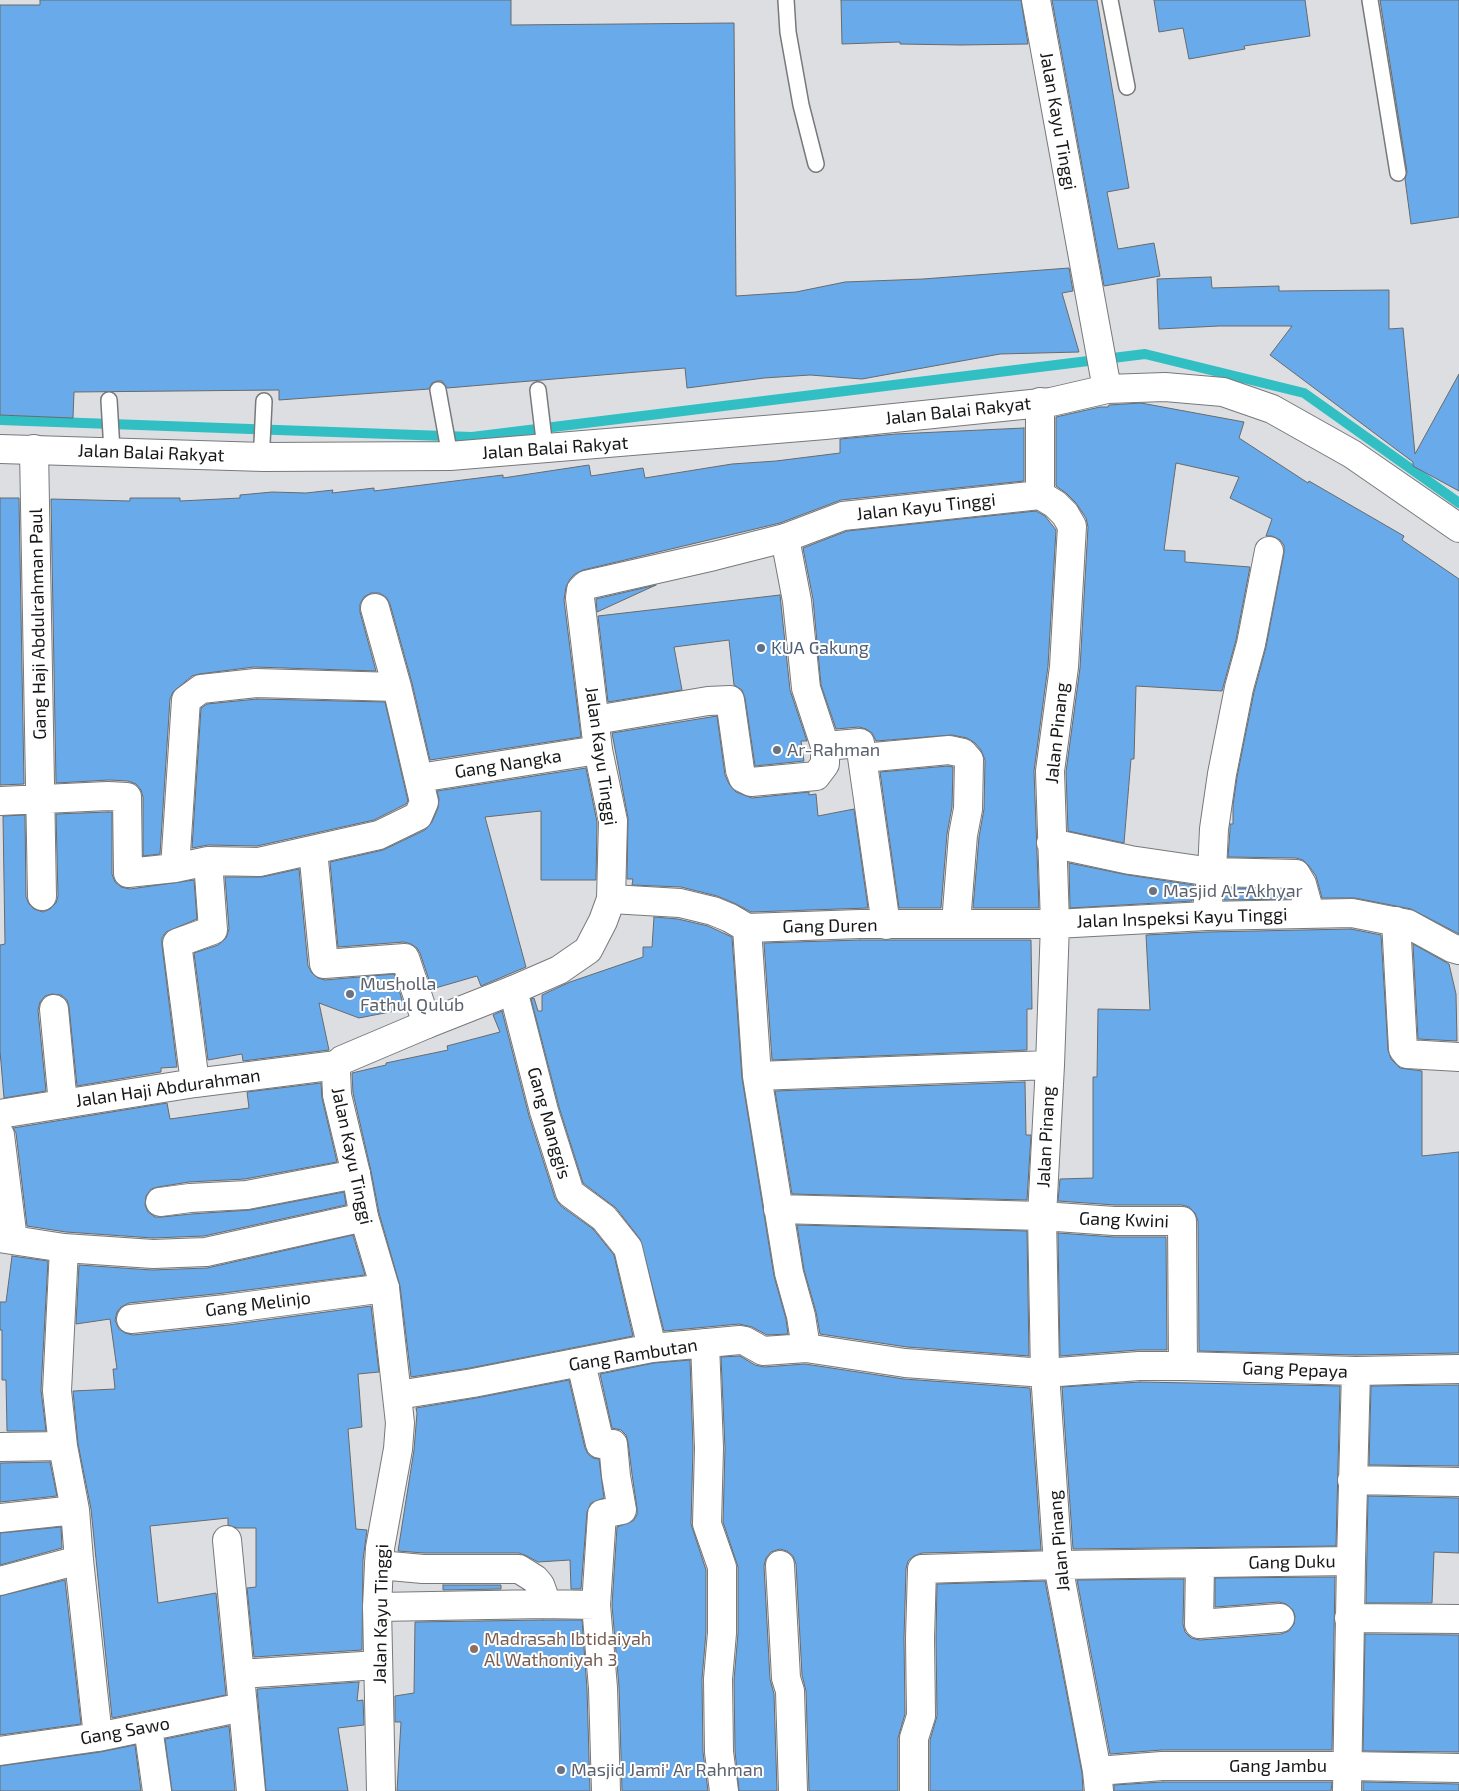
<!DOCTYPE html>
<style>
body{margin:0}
canvas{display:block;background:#dcdee1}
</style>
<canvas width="1459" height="1791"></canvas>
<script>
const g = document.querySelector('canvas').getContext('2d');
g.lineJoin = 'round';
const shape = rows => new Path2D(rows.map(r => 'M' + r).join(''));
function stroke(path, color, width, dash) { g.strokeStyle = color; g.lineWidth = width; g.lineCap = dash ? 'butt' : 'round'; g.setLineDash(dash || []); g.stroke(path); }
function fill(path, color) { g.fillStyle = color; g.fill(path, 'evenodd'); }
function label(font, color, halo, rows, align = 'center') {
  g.font = font + ' "Exo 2",sans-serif'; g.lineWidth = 4; g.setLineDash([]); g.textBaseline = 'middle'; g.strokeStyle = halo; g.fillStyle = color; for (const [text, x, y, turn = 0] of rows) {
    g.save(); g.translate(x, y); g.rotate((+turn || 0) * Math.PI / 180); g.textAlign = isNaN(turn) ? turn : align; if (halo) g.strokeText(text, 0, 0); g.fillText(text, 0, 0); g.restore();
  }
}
const stream = shape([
 [0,420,472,437,1145,354,1304,393,1459,503]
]);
const building = shape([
 [40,0,511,0,511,25,734,23,736,296,796,292,845,282,923,279,1069,268,1073,291,1062,293,1079,352,1000,354,862,379,810,375,764,378,687,388,685,368,447,388,442,381,437,381,432,383,429,389,279,400,279,390,74,392,73,418,0,415,0,5,40,5,40,0],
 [841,0,1021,0,1028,44,961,45,900,44,900,42,842,44,841,0],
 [1052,0,1097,0,1129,188,1107,192,1118,249,1154,243,1160,276,1104,286,1052,0],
 [1154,0,1305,0,1310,36,1244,46,1245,49,1189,59,1183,28,1159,32,1154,0],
 [1380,0,1459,0,1459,217,1411,224,1405,179,1407,172,1380,0],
 [1211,277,1212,288,1279,286,1279,291,1389,290,1389,329,1403,328,1415,454,1459,374,1459,491,1413,466,1413,462,1270,355,1292,326,1219,326,1159,329,1157,279,1211,277],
 [1141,403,1244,422,1239,438,1308,483,1309,481,1404,536,1402,540,1459,579,1459,934,1411,909,1355,898,1322,898,1316,876,1309,866,1303,860,1296,858,1228,857,1230,830,1230,824,1233,824,1233,805,1237,777,1254,692,1266,647,1284,553,1284,545,1280,540,1272,536,1266,536,1272,519,1230,498,1239,477,1176,463,1164,550,1185,551,1185,562,1250,567,1236,640,1222,691,1136,686,1134,759,1131,759,1124,843,1068,831,1066,772,1080,668,1088,527,1086,518,1076,503,1066,493,1056,486,1056,417,1100,407,1108,407,1109,405,1141,403],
 [1024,428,1024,481,841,500,780,523,583,570,575,574,570,579,566,587,564,600,581,737,430,760,412,683,390,604,386,597,379,593,371,593,364,597,360,604,360,612,376,671,254,667,199,674,192,676,173,692,170,699,160,854,143,856,143,797,141,790,136,784,128,781,109,780,56,783,51,499,130,501,130,498,180,498,180,501,240,498,240,495,272,492,306,493,333,490,332,493,374,488,374,491,503,475,503,478,589,465,591,476,643,468,645,478,732,464,776,461,840,453,840,439,896,434,1024,428],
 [0,498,19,498,24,784,0,785,0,498],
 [1036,511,1045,516,1056,530,1048,666,1034,771,1039,908,973,908,979,837,984,809,985,760,981,750,975,743,967,738,952,735,876,741,872,733,866,729,859,727,836,729,821,685,813,599,803,548,847,531,1036,511],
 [656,585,597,612,596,599,656,585],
 [780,595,790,690,807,741,801,741,804,761,755,766,745,698,742,690,734,685,729,640,674,647,682,690,608,702,598,616,780,595],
 [257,699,385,702,408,801,406,804,374,820,257,846,208,845,192,848,201,708,207,704,257,699],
 [717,716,725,775,729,784,736,792,752,798,809,792,809,795,816,794,818,816,854,809,868,908,751,912,736,904,717,896,681,887,632,885,633,879,627,879,628,818,612,733,717,716],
 [948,766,953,767,952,807,947,834,941,908,899,908,880,772,948,766],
 [586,768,597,822,596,880,541,880,541,811,485,817,526,967,481,986,477,976,432,989,420,953,417,948,411,944,404,942,338,947,330,862,383,850,425,830,432,822,438,808,439,799,437,791,586,768],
 [108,812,112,812,112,874,115,882,121,887,130,889,194,880,197,919,166,932,162,938,162,945,177,1067,161,1068,161,1072,77,1086,69,1007,67,1000,61,995,52,994,45,996,40,1002,38,1010,46,1091,4,1098,0,1051,0,945,5,944,3,816,25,815,26,897,29,904,34,909,43,912,50,909,56,903,58,896,56,814,108,812],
 [1069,863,1128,875,1194,885,1192,901,1070,908,1069,863],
 [299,869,308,966,312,973,318,978,325,980,394,974,405,1009,359,1018,319,1003,329,1050,243,1061,242,1054,208,1060,194,953,218,945,226,938,229,929,225,877,262,877,299,869],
 [1226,888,1287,889,1290,899,1224,900,1226,888],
 [654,917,678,919,708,926,732,937,742,1078,774,1276,786,1319,788,1334,767,1335,752,1327,739,1324,664,1331,640,1239,616,1208,583,1183,559,1107,531,999,534,998,538,1011,542,1011,542,995,570,982,643,957,643,947,652,947,654,917],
 [1351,929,1381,935,1388,1050,1391,1059,1400,1068,1422,1071,1422,1156,1459,1152,1459,1353,1356,1355,1199,1351,1198,1221,1195,1213,1189,1207,1182,1205,1115,1205,1058,1201,1060,1179,1093,1178,1093,1077,1097,1077,1098,1009,1150,1010,1146,935,1207,932,1351,929],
 [860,940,1031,940,1032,1009,1027,1009,1027,1050,772,1060,764,943,860,940],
 [1413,944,1449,964,1456,994,1457,1041,1418,1039,1413,944],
 [502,1011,529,1116,555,1198,561,1206,593,1229,614,1255,633,1336,470,1368,411,1377,400,1286,379,1213,371,1171,353,1093,352,1073,386,1065,386,1063,448,1050,447,1046,500,1032,493,1015,502,1011],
 [1025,1082,1026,1135,1031,1135,1027,1200,792,1194,775,1091,1025,1082],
 [321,1083,322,1098,337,1162,245,1179,189,1182,158,1187,151,1189,146,1196,145,1205,148,1212,155,1217,162,1217,191,1214,250,1210,344,1192,346,1205,204,1236,153,1238,66,1232,27,1226,16,1133,13,1128,167,1103,170,1119,249,1108,247,1092,321,1083],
 [797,1225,1027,1231,1029,1356,907,1347,820,1334,816,1312,804,1270,797,1225],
 [1058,1233,1114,1237,1166,1237,1167,1350,1138,1350,1060,1356,1058,1233],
 [353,1235,365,1275,224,1293,129,1303,121,1307,117,1312,115,1320,119,1329,125,1333,133,1335,228,1325,371,1306,379,1372,358,1374,362,1427,348,1429,356,1529,367,1530,363,1560,362,1650,254,1657,247,1588,256,1587,256,1528,237,1528,228,1525,228,1518,150,1526,158,1603,216,1593,226,1695,112,1718,91,1509,78,1444,73,1391,115,1389,113,1369,117,1369,110,1319,76,1324,79,1265,152,1270,207,1268,353,1235],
 [12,1256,48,1261,41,1390,46,1431,7,1431,6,1380,2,1380,2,1330,0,1330,0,1302,6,1302,12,1256],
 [740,1356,755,1365,764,1367,805,1364,904,1379,1030,1388,1041,1550,922,1553,914,1556,908,1561,906,1569,904,1638,905,1714,898,1738,898,1791,809,1791,806,1691,802,1675,796,1564,793,1556,787,1551,780,1549,771,1552,766,1558,764,1566,770,1679,774,1694,777,1791,739,1791,735,1751,734,1680,738,1633,738,1567,723,1522,725,1448,721,1357,740,1356],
 [690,1360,693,1448,691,1524,706,1570,706,1632,702,1679,703,1752,708,1791,622,1791,619,1687,612,1605,617,1527,633,1521,637,1515,637,1508,632,1474,628,1442,626,1435,621,1430,612,1428,600,1374,654,1363,690,1360],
 [569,1380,585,1448,588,1454,593,1458,599,1459,604,1498,591,1503,587,1512,581,1589,571,1589,570,1560,538,1562,527,1556,519,1553,424,1553,398,1551,414,1450,417,1413,416,1408,476,1398,569,1380],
 [1140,1382,1340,1386,1336,1546,1073,1549,1062,1387,1140,1382],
 [1459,1385,1459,1466,1369,1465,1371,1386,1459,1385],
 [50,1462,57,1496,0,1502,0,1463,50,1462],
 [1368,1496,1459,1498,1459,1553,1434,1552,1432,1603,1366,1603,1368,1496],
 [61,1527,62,1548,0,1565,0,1533,61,1527],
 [1335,1577,1332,1750,1162,1750,1110,1754,1077,1580,1184,1579,1183,1624,1185,1632,1191,1638,1200,1640,1281,1634,1289,1631,1294,1624,1295,1616,1293,1610,1286,1604,1279,1602,1215,1607,1215,1578,1335,1577],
 [65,1580,81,1724,0,1735,0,1596,65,1580],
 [1045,1581,1082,1773,1083,1791,930,1791,930,1740,937,1716,936,1638,937,1584,1045,1581],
 [443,1585,501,1585,501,1589,443,1590,443,1585],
 [543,1620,582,1620,587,1689,590,1791,397,1791,401,1722,395,1722,395,1696,414,1693,415,1622,543,1620],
 [1365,1634,1459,1635,1459,1752,1363,1751,1365,1634],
 [359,1682,357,1701,363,1700,364,1725,338,1728,348,1791,266,1791,257,1689,359,1682],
 [229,1726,235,1791,172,1791,165,1739,229,1726],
 [135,1745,141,1791,0,1791,0,1766,100,1752,135,1745],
 [1163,1782,1332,1782,1331,1791,1114,1791,1114,1785,1163,1782],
 [1363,1782,1459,1784,1459,1791,1363,1791,1363,1782]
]);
const service = shape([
 [786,0,788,32,801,105,816,164],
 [1110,0,1127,87],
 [1370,0,1398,173],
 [438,390,450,456],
 [538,390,545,448],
 [109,400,112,451],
 [264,401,262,443,264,457]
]);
const minor = shape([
 [34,449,42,896],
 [1040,495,1055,504,1065,514,1072,526,1064,667,1050,771,1055,924,1050,1065,1042,1216,1045,1373,1058,1565,1097,1771,1099,1791],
 [595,720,708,701,730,700,740,770,743,778,751,782,816,776,825,764,825,746,806,688,797,601,785,538],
 [825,746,860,743,886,925],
 [863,758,949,750,963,753,969,760,968,809,963,835,956,923],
 [419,778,598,750],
 [0,801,108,796,127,797,128,873,175,868,208,861,259,862,379,835,418,816,424,802,397,687,375,608],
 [1051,843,1130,860,1212,872,1296,874,1302,884,1310,913],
 [313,850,324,964,405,958,427,1024],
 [175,868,186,700,201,689,256,683,397,687],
 [611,899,680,903,713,911,730,918,747,928,860,924,1055,924,1206,916,1352,913,1408,924,1452,948,1459,950],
 [1206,916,1212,872,1214,829,1222,774,1239,688,1251,644,1269,551],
 [1396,921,1403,1049,1407,1054,1459,1057],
 [747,928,757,1076,789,1273,801,1316,806,1348],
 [513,990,544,1111,570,1193,604,1218,628,1248,652,1348],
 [54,1009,63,1104],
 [757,1076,1050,1065],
 [195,1083,177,943,213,930,208,861],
 [0,1114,195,1083,337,1065],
 [0,1135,13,1240],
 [160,1202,190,1198,247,1195,356,1174],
 [778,1209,1042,1216,1114,1221,1182,1221,1183,1366],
 [0,1238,64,1248,153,1254,206,1252,364,1217],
 [64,1248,57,1391,63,1446,75,1510,79,1560,98,1737],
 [131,1319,226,1309,385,1288],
 [705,1343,709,1448,707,1524,722,1567,722,1633,718,1679,719,1752,724,1791],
 [581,1363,600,1444,613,1444,616,1476,622,1510,602,1514,596,1605,603,1688,606,1791],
 [1356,1371,1459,1369],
 [398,1395,473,1383,652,1348,740,1340,745,1341,763,1351,806,1348,905,1363,1045,1373,1139,1366,1183,1366,1356,1371,1351,1561],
 [0,1447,63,1446],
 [1352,1480,1459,1482],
 [0,1518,75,1510],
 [227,1540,251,1791],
 [1200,1563,1199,1624,1280,1618],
 [379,1565,423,1569,519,1569,535,1579,540,1585,543,1593,543,1604],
 [780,1565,786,1678,790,1691,793,1791],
 [0,1581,79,1560],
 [377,1607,543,1604,596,1605],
 [1349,1618,1459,1619],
 [240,1674,378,1665],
 [148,1727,157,1791],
 [0,1751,98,1737,243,1707],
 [1097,1771,1162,1766,1348,1766,1459,1768],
 [914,1791,914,1738,921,1716,920,1638,922,1569,1058,1565,1351,1561,1347,1791]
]);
const tertiary = shape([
 [1036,0,1107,389],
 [0,449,264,457,450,456,825,425,1051,402,1107,389,1165,387,1223,392,1272,409,1352,454,1459,528],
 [381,1791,377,1607,379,1565,380,1548,398,1449,400,1423,385,1288,364,1217,356,1174,337,1095,336,1071,337,1065,342,1060,427,1024,513,990,559,970,588,950,603,921,611,899,613,821,598,750,580,598,581,590,586,585,714,556,785,538,843,516,1040,495,1040,402]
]);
const markers = [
 [761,648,5,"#5c6f8a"],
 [777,750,5,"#6b7280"],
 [1153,891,5,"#6b7280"],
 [350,994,5,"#6b7280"],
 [474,1649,5,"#8d6e63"],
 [561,1770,5,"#6b7280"]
];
const streetNames = [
 ["Jalan Kayu Tinggi",1058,121,80],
 ["Jalan Balai Rakyat",958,411,-6],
 ["Jalan Balai Rakyat",555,448,-4],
 ["Jalan Balai Rakyat",151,453,2],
 ["Jalan Kayu Tinggi",926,507,-6],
 ["Gang Haji Abdulrahman Paul",38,624,-91],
 ["Jalan Pinang",1057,733,-84],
 ["Jalan Kayu Tinggi",601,756,82],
 ["Gang Nangka",508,764,-9],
 ["Jalan Inspeksi Kayu Tinggi",1182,918,-2],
 ["Gang Duren",830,926,-1],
 ["Jalan Haji Abdurahman",168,1088,-8],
 ["Gang Manggis",549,1123,74],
 ["Jalan Pinang",1046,1137,-87],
 ["Jalan Kayu Tinggi",352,1156,78],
 ["Gang Kwini",1124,1220,2],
 ["Gang Melinjo",258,1304,-7],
 ["Gang Rambutan",633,1355,-9],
 ["Gang Pepaya",1295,1370,2],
 ["Jalan Pinang",1059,1541,-95],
 ["Gang Duku",1292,1562,-1],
 ["Jalan Kayu Tinggi",381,1614,-89],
 ["Gang Sawo",125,1731,-10],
 ["Gang Jambu",1278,1766]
];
const serviceNames = [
 ["KUA Cakung",771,648]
];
const worshipNames = [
 ["Ar-Rahman",787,750],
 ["Masjid Al-Akhyar",1163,891],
 ["Musholla",360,984],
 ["Fathul Qulub",360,1005],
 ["Masjid Jami' Ar Rahman",571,1770]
];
const educationNames = [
 ["Madrasah Ibtidaiyah",484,1639],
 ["Al Wathoniyah 3",484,1660]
];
stroke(stream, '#31bfc4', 10);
fill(building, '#69abea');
stroke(building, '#686a6c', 1);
stroke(service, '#77797b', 18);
stroke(minor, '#77797b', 30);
stroke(tertiary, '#77797b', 30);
stroke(service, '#fff', 15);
stroke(minor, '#fff', 28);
stroke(tertiary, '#fff', 28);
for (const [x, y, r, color] of markers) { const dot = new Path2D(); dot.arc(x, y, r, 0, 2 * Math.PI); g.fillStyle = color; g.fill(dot); stroke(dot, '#fff', 2); }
label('18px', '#161718', '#fff', streetNames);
label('18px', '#4e5e75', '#fff', serviceNames, 'left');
label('18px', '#5b616d', '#fff', worshipNames, 'left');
label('18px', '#785e54', '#fff', educationNames, 'left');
</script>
